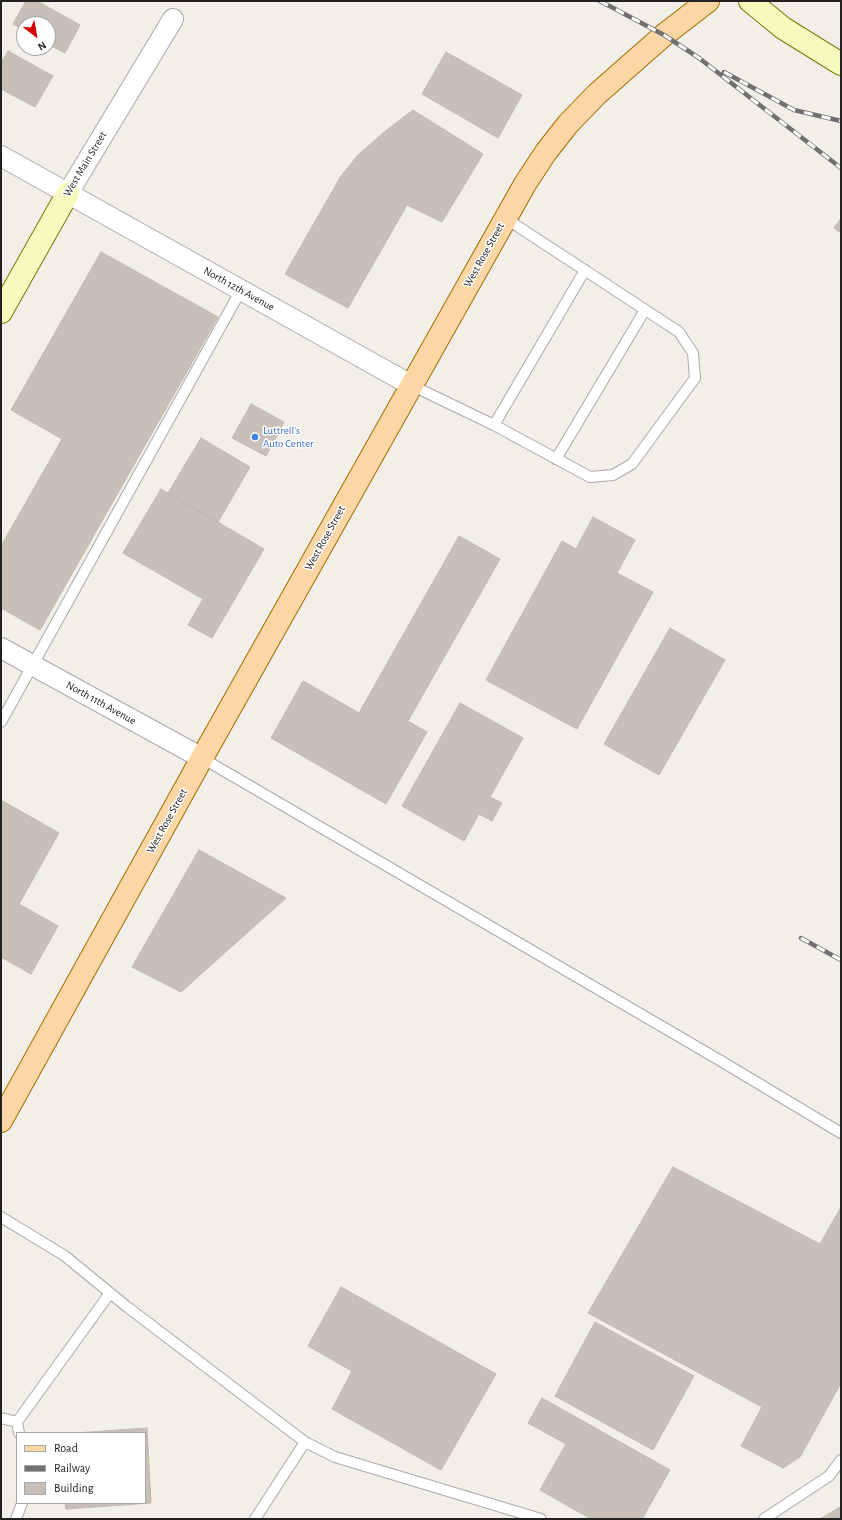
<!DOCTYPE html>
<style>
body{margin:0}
#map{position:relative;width:842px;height:1520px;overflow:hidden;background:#f2efe9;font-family:"Alegreya Sans",sans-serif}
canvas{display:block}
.frame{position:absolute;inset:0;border:2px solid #222;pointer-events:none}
.legend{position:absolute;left:16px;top:1432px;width:130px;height:72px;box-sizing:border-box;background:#fff;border:1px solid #a7a7a7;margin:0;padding:5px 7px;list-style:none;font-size:12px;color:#222}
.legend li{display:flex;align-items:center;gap:8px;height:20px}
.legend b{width:20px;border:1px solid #a7a7a7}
.north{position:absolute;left:16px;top:16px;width:40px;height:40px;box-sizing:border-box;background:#fff;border:1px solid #a7a7a7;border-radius:50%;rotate:149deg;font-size:11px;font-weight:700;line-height:16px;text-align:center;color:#222}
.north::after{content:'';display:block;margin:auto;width:14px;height:18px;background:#d40000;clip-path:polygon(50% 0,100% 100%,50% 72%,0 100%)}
</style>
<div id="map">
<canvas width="842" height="1520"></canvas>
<div class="frame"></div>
<ul class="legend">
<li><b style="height:5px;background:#fcd6a4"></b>Road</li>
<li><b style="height:5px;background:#707070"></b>Railway</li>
<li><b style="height:11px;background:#c7bfb8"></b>Building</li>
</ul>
<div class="north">N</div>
</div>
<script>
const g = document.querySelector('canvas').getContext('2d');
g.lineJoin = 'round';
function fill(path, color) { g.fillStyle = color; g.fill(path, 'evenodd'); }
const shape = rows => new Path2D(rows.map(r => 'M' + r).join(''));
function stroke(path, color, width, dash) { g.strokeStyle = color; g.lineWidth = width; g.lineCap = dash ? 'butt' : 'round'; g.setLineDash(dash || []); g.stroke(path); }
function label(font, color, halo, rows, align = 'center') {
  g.font = font + ' "Alegreya Sans",sans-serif'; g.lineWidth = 3; g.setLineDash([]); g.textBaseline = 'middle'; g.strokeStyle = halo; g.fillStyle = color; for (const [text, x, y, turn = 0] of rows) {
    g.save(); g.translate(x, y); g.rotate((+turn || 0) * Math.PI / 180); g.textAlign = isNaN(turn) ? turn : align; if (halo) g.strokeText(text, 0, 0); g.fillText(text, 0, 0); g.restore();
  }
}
const building = shape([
 [26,1,37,1,80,25,65,53,48,44,48,24,24,24,24,30,13,24,26,1],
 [8,51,53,76,35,107,1,89,1,63,8,51],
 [446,52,522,95,498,138,422,94,446,52],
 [413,110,483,154,442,222,407,205,348,308,285,274,341,176,358,155,383,133,413,110],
 [841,218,841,233,834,228,841,218],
 [101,252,218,317,40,630,1,608,1,546,62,439,11,410,101,252],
 [251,404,284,422,266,456,232,438,251,404],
 [201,438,250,467,218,522,168,493,201,438],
 [161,489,264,549,212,638,188,625,203,599,123,553,161,489],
 [593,517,635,540,617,573,653,592,577,729,486,680,562,541,576,549,593,517],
 [459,536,500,559,408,721,427,732,386,804,271,738,303,681,359,713,459,536],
 [670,628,725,660,659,775,604,744,670,628],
 [460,703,523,738,490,797,502,803,492,821,479,814,464,841,402,806,460,703],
 [1,800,59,833,19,904,58,926,31,974,1,957,1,800],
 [199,850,286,898,181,992,132,967,199,850],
 [673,1167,820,1244,841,1207,841,1383,800,1457,783,1468,741,1446,762,1407,588,1313,673,1167],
 [341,1287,496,1374,441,1470,332,1409,352,1371,308,1346,341,1287],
 [595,1322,694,1376,653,1450,555,1396,595,1322],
 [542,1398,670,1470,642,1519,591,1519,540,1490,566,1444,528,1423,542,1398],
 [147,1428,151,1503,66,1509,65,1503,145,1503,145,1433,75,1433,147,1428],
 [840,1507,841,1519,820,1519,840,1507]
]);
const lane = shape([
 [411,385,494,425,590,477,613,475,632,464,695,378,693,353,679,332,505,218],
 [494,425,585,270],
 [556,459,645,310],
 [1,722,241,290],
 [202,758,721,1061,841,1133],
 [1,1217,65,1256,126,1306,305,1442],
 [1,1418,17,1422,110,1293],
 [17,1422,19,1433],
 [16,1519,22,1503],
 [255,1519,305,1442,335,1457,541,1519],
 [764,1519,829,1476,841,1460]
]);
const street = shape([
 [1,156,411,385],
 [68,193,173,19],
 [1,648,202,758]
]);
const secondary = shape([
 [750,1,783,28,841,64],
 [1,312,68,193]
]);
const primary = shape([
 [1,1121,202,758,525,184,546,152,568,124,597,94,664,35,708,1]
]);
const rail = shape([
 [600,1,664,35,699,58,841,168],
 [724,72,794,110,841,121],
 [801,938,841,960]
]);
const markers = [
 [255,437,4,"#3f7fe0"]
];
const streetNames = [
 ["West Main Street",85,164,-59],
 ["West Rose Street",484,255,-61],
 ["North 12th Avenue",239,289,29],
 ["West Rose Street",325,538,-61],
 ["North 11th Avenue",101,703,29],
 ["West Rose Street",167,821,-61]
];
const shopNames = [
 ["Luttrell's",263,431],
 ["Auto Center",263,444]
];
fill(building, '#c7bfb8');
stroke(building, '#c4b6ab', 1);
stroke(lane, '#a9a9a9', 12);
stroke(street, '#a9a9a9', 22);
stroke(secondary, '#707d05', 24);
stroke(primary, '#a06b00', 24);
stroke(lane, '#fff', 10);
stroke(street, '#fff', 20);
stroke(secondary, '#f7fabf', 22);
stroke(primary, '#fcd6a4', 22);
stroke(rail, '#707070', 4.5);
stroke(rail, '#fff', 3, [9]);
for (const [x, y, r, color] of markers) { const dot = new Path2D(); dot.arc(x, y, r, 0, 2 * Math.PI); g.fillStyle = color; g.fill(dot); stroke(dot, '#fff', 1.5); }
label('11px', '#222', '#fff', streetNames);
label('11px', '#366cbe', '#fff', shopNames, 'left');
</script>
